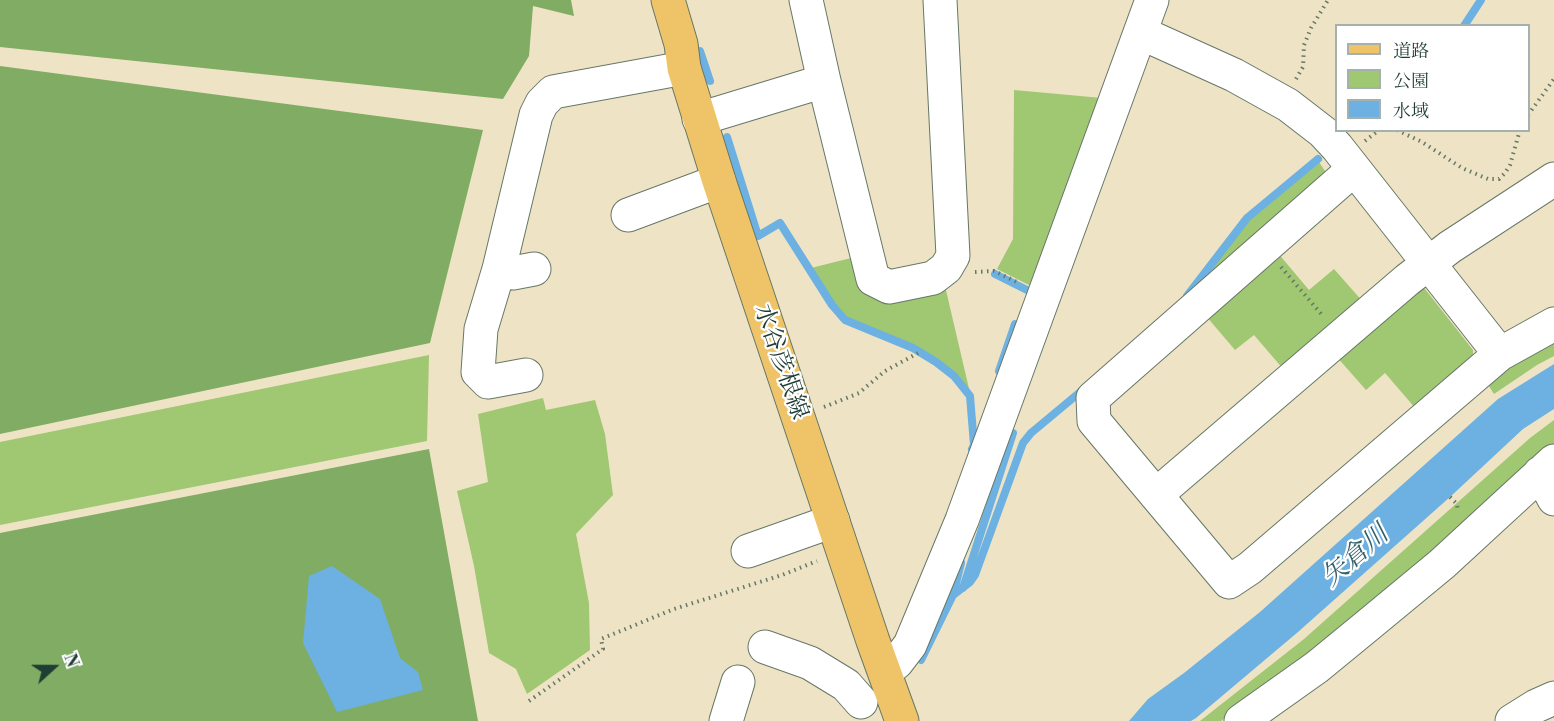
<!DOCTYPE html>
<meta charset="utf-8">
<style>
body{margin:0}
#map{position:relative;width:1554px;height:721px;overflow:hidden;background:#eee4c5;font-family:"Libre Bodoni","Noto Serif JP",serif}
canvas{display:block}
.legend{position:absolute;left:1335px;top:24px;width:195px;height:108px;box-sizing:border-box;background:#fff;border:2px solid #a5b1ae;margin:0;padding:8px 10px;list-style:none;font-size:18px;color:#1f3d34}
.legend li{display:flex;align-items:center;gap:12px;height:30px}
.legend b{width:30px;border:2px solid #a5b1ae}
.north{position:absolute;left:24px;top:637px;width:60px;height:60px;-webkit-text-stroke:4px #fff;paint-order:stroke;rotate:69deg;font-size:16px;font-weight:700;line-height:24px;text-align:center;color:#1f3d34}
.north::after{content:'';display:block;margin:auto;width:21px;height:27px;background:#1f3d34;clip-path:polygon(50% 0,100% 100%,50% 72%,0 100%)}
</style>
<div id="map">
<canvas width="1554" height="721"></canvas>
<ul class="legend">
<li><b style="height:8px;background:#efc469"></b>道路</li>
<li><b style="height:16px;background:#a0c771"></b>公園</li>
<li><b style="height:16px;background:#6cb1e2"></b>水域</li>
</ul>
<div class="north">N</div>
</div>
<script>
const g = document.querySelector('canvas').getContext('2d');
g.lineJoin = 'round';
function fill(path, color) { g.fillStyle = color; g.fill(path, 'evenodd'); }
const shape = rows => new Path2D(rows.map(r => 'M' + r).join(''));
function stroke(path, color, width, dash) { g.strokeStyle = color; g.lineWidth = width; g.lineCap = dash ? 'butt' : 'round'; g.setLineDash(dash || []); g.stroke(path); }
function label(font, color, halo, rows, align = 'center') {
  g.font = font + ' "Libre Bodoni","Noto Serif JP",serif'; g.lineWidth = 4.5; g.setLineDash([]); g.textBaseline = 'middle'; g.strokeStyle = halo; g.fillStyle = color; for (const [text, x, y, turn = 0] of rows) {
    g.save(); g.translate(x, y); g.rotate((+turn || 0) * Math.PI / 180); g.textAlign = isNaN(turn) ? turn : align; if (halo) g.strokeText(text, 0, 0); g.fillText(text, 0, 0); g.restore();
  }
}
const green = shape([
 [1014,90,1102,98,1033,287,997,269,1013,239],
 [1319,162,1329,177,1217,277,1211,270,1229,243,1249,221],
 [1277,252,1309,290,1334,269,1364,303,1284,370,1254,335,1235,350,1206,316],
 [855,257,862,292,881,302,945,286,970,393,954,373,937,359,913,347,847,319,834,304,811,268],
 [1416,288,1425,289,1473,350,1473,361,1416,409,1385,373,1366,390,1336,356],
 [1554,337,1554,356,1537,365,1494,394,1485,380],
 [429,355,427,441,0,525,0,442],
 [543,398,546,410,595,400,605,434,613,495,576,534,589,603,590,650,527,694,516,669,489,653,474,566,457,491,488,482,478,414],
 [1554,420,1554,450,1334,639,1221,721,1200,721,1304,639,1530,438]
]);
const forest = shape([
 [0,0,571,0,574,16,533,6,529,56,503,99,0,47],
 [0,66,483,130,430,343,0,434],
 [429,449,478,721,0,721,0,533]
]);
const water = shape([
 [1554,364,1554,409,1523,429,1450,497,1298,632,1196,718,1191,721,1129,721,1148,699,1184,673,1260,612,1498,399],
 [332,566,380,599,400,658,418,672,423,690,337,712,303,643,309,576]
]);
const stream = shape([
 [1464,26,1481,0],
 [700,51,710,81],
 [727,137,758,236,780,223,832,305,845,320,913,348,936,362,954,376,970,396,974,445,972,449],
 [995,274,1027,290],
 [1187,296,1247,218,1318,159],
 [999,371,1015,324],
 [963,588,1013,433],
 [953,595,961,563],
 [921,660,953,595,970,582,975,575,1023,443,1031,433,1085,388]
]);
const path = shape([
 [1296,79,1303,67,1304,45,1311,28,1328,0],
 [1528,115,1554,79],
 [1397,130,1422,142,1462,168,1488,179,1499,179,1505,173,1510,165,1520,130],
 [1365,141,1379,130],
 [1281,267,1323,316],
 [975,272,994,271,1019,283],
 [824,407,859,393,885,371,918,353],
 [1450,497,1457,504,1458,512],
 [529,701,603,649,601,639,674,609,782,575,817,561]
]);
const minor = shape([
 [806,0,824,81,873,279,889,287,933,278,946,268,953,256,940,0],
 [1141,33,1234,75,1288,105,1323,132,1337,147,1500,354],
 [699,119,824,81],
 [1354,169,1093,398,1094,421,1229,582,1250,568,1500,354,1554,324],
 [628,215,719,181],
 [499,269,513,273,534,269],
 [526,375,488,382,478,372,481,329,499,269,536,115,542,103,553,92,684,68],
 [1540,473,1554,499],
 [1156,495,1407,280,1450,247,1554,179],
 [748,551,833,521],
 [765,647,810,663,846,685,861,702],
 [885,672,897,662,910,645,962,520,1152,0],
 [726,721,738,682],
 [1241,721,1317,667,1367,626,1442,564,1554,461],
 [1512,721,1536,706,1554,698]
]);
const major = shape([
 [668,0,681,44,684,68,719,181,873,641,902,721]
]);
const streetNames = [
 ["水谷彦根線",780,362,71]
];
const waterNames = [
 ["矢倉川",1356,557,-41]
];
fill(green, '#a0c771');
fill(forest, '#80ac63');
fill(water, '#6cb1e2');
stroke(stream, '#6cb1e2', 8);
stroke(minor, '#677767', 35);
stroke(major, '#677767', 35);
stroke(path, '#677767', 4, [1.5, 4.5]);
stroke(minor, '#fff', 33);
stroke(major, '#efc469', 33);
label('24px', '#1f3d34', '#fff', streetNames);
label('italic 26px', '#366068', '#fff', waterNames);
</script>
